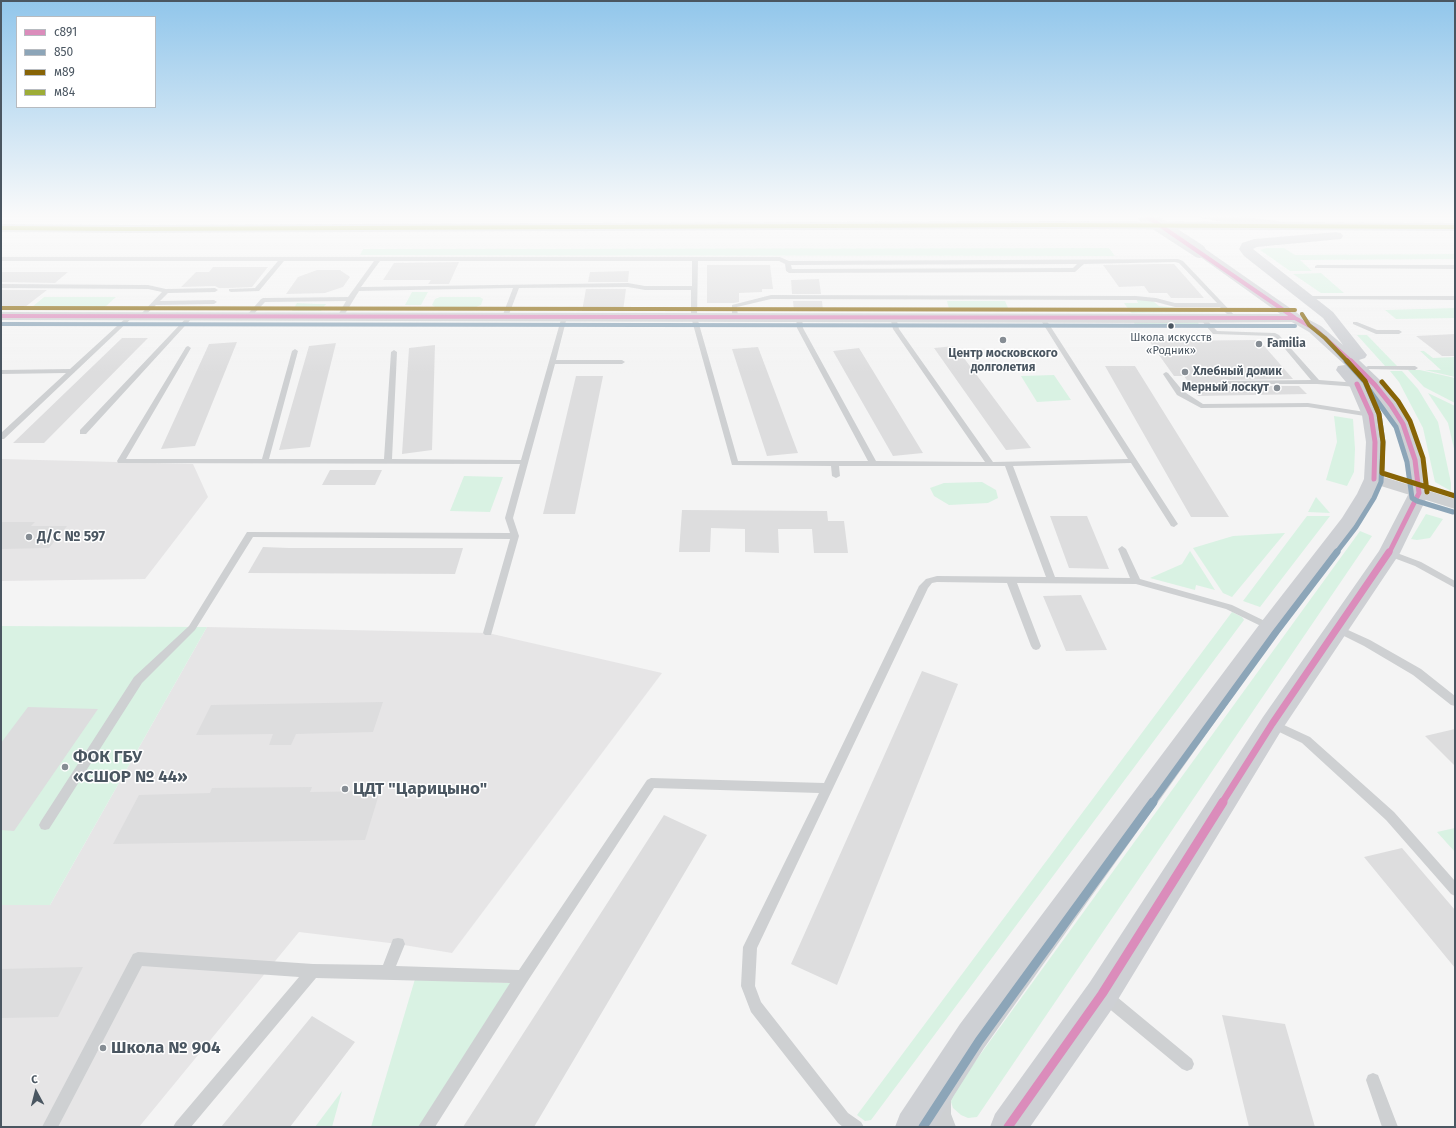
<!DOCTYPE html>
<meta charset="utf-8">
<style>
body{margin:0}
#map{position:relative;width:1456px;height:1128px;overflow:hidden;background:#f4f4f4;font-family:"Fira Sans",sans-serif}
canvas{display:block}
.frame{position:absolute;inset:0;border:2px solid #4a5661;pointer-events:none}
.legend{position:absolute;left:16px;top:16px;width:140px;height:92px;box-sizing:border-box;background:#fff;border:1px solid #b7bbc0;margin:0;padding:5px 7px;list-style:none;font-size:12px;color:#4a5661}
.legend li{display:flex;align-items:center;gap:8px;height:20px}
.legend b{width:20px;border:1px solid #b7bbc0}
.north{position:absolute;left:16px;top:1072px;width:40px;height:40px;-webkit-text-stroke:3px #fff;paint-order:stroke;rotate:353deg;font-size:11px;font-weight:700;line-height:16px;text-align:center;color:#4a5661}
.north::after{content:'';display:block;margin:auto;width:14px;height:18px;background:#4a5661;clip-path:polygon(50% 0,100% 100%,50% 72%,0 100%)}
</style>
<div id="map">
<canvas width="1456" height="1128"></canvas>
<div class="frame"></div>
<ul class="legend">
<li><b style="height:5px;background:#db8cbb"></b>с891</li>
<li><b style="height:5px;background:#8ca5b8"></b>850</li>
<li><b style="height:5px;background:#876406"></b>м89</li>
<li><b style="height:5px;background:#9dac36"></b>м84</li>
</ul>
<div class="north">С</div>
</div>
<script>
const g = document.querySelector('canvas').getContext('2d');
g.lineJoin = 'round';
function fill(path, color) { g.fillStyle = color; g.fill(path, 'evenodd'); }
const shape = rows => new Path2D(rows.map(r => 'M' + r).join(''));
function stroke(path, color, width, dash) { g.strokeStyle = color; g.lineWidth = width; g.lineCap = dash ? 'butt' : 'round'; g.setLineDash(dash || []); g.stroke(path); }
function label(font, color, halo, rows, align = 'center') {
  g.font = font + ' "Fira Sans",sans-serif'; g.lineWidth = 3; g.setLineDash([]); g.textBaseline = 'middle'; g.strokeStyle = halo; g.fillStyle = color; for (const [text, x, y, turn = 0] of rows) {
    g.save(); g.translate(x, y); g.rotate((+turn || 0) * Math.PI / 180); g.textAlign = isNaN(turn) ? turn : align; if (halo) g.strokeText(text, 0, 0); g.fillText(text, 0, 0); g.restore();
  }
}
const education = shape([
 [1,459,193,464,208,497,145,579,1,581],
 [207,627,488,633,662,673,452,953,398,944,299,932,139,1127,1,1127,1,905,50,905]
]);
const green = shape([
 [1109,248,1115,256,360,255,363,249],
 [1266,248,1284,248,1295,255,1455,254,1455,259,1300,260,1312,271,1290,271,1260,250],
 [1321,273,1344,293,1321,293,1293,274],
 [412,292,428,292,421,305,405,305],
 [44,297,116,297,105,307,32,307],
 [440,297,480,297,483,299,481,305,476,307,435,307,432,305,435,299],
 [1136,299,1153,301,1159,306,1176,308,1208,309,1215,312,1131,313,1124,303,1138,303],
 [947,301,1005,301,1008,308,949,309],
 [297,303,316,304,326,304,321,311,292,311],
 [1455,308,1455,318,1396,319,1385,310],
 [1133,321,1198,322,1200,327,1136,326],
 [1219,324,1272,324,1276,328,1221,327],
 [1357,335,1367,335,1397,366,1385,366],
 [1420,351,1424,351,1433,358,1455,357,1455,377,1425,370,1441,370],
 [1408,370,1420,370,1455,378,1455,403,1424,387],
 [1390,371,1402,371,1418,389,1438,422,1451,483,1451,491,1435,482,1423,428,1399,382],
 [1054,375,1071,400,1037,402,1021,376],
 [1428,393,1455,406,1455,453,1448,423],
 [1334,416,1353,419,1355,449,1354,472,1347,486,1326,480,1337,442],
 [464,476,503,477,490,512,450,511],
 [982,482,996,490,998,498,988,503,949,505,934,496,930,488,944,483],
 [1316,497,1330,513,1308,512],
 [1426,514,1443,519,1430,538,1417,540,1411,539],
 [1307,516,1330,516,1260,607,1243,601],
 [1360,531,1372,536,977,1117,968,1118,961,1115,953,1108,951,1102,953,1092],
 [1285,533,1232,597,1223,593,1193,548,1233,536],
 [1190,551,1215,590,1196,585,1195,590,1150,578,1182,564],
 [1232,612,1242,617,1244,620,871,1120,865,1121,857,1115],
 [1,626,207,627,50,905,1,905],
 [1455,828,1455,852,1437,832],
 [415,979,511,983,419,1127,371,1127],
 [342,1091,332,1127,315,1127]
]);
const building = shape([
 [459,262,449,284,428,284,431,280,383,280,394,263],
 [1155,264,1174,264,1204,298,1171,298,1167,293,1149,293,1144,286,1119,287,1103,265],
 [707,265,770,265,773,289,762,289,762,292,739,293,739,302,734,303,707,303],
 [213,267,268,267,252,287,228,288,219,288,215,286,181,287,196,272,209,272],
 [317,270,340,270,350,277,343,287,325,293,286,294,298,277],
 [629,271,628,282,588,282,590,272],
 [1,272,68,272,55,283,1,282],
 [819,279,821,294,792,294,791,280],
 [586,289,626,289,623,311,582,311],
 [1,290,47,290,25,307,1,307],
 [793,301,822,301,823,311,794,311],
 [1455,334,1455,356,1442,356,1416,336],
 [122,338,148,338,44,443,13,443],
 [1259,340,1293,379,1224,380,1219,384,1222,386,1299,386,1307,394,1198,396,1184,376,1174,376,1149,341],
 [237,342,195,446,161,449,209,344],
 [336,343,310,447,279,450,309,346],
 [435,345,432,450,402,454,409,348],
 [955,346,1031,448,1006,450,934,348],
 [758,347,798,453,767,456,732,349],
 [859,348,923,453,893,456,833,351],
 [1105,366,1135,366,1229,517,1191,517],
 [576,376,603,376,575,514,543,514],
 [330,470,382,470,375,485,322,485],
 [682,510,827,511,828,521,844,521,848,553,814,553,812,529,778,529,779,553,745,552,745,529,711,528,710,552,679,552],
 [1050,516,1087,516,1109,569,1069,568],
 [1,522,35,522,31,526,67,526,49,548,1,549],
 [263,547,289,548,463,548,455,574,248,573],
 [1081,595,1107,650,1066,651,1043,596],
 [922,671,958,684,837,985,791,964],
 [383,702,373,732,296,734,291,745,269,745,273,734,196,735,211,705],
 [28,707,98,709,14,831,1,830,1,743],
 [1455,729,1455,766,1425,736],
 [312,787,310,792,380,791,365,840,113,844,139,795,210,793,212,788],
 [664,815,707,835,534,1127,463,1127],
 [1402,848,1455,910,1455,968,1364,857],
 [83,967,58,1017,1,1018,1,969],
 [1222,1015,1285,1024,1315,1127,1249,1127],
 [312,1016,355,1042,290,1127,221,1127]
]);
const service = shape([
 [1,257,780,257,789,261,1178,259,1183,261,1237,318,1237,320,1233,320,1220,307,1175,307,1156,302,1136,300,771,299,737,307,738,317,735,319,732,317,732,305,771,295,1136,296,1156,298,1175,303,1217,303,1179,263,1175,262,1084,264,1075,272,789,273,786,271,785,264,779,261,698,261,697,317,738,461,868,461,797,328,796,317,799,315,802,317,803,328,876,461,985,462,893,329,890,317,893,315,896,317,899,329,993,462,1128,459,1040,319,1045,318,1178,524,1174,527,1171,526,1131,463,1013,466,1055,577,1130,578,1118,549,1122,546,1126,549,1140,579,1232,605,1273,625,1275,627,1273,629,1267,629,1226,609,1136,584,1017,583,1041,646,1039,649,1036,650,1033,649,1031,646,1007,583,937,582,932,583,928,588,757,948,755,986,761,1002,848,1113,861,1122,864,1127,843,1127,838,1123,751,1012,741,986,743,947,819,793,654,788,527,982,435,1127,418,1127,510,983,316,978,191,1127,173,1127,176,1122,299,977,142,966,58,1127,42,1127,133,954,138,952,313,964,383,965,393,939,398,938,403,939,405,944,396,966,519,970,647,780,651,778,824,783,919,586,926,579,937,576,1046,577,1005,466,839,466,840,476,836,478,832,476,831,466,732,465,691,317,691,290,645,290,628,287,519,288,508,317,505,319,502,317,513,288,359,291,343,317,340,319,337,317,346,301,265,302,251,317,249,318,246,316,247,315,261,299,263,298,348,297,374,261,284,261,259,291,231,292,229,291,229,289,255,288,278,261,1,261,1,257],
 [380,261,692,261,692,286,645,286,628,283,361,287,380,261],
 [1077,264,1073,268,792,269,791,265,1077,264],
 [1317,265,1455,265,1455,269,1315,268,1315,266,1317,265],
 [1,284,148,285,166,289,215,288,218,290,215,292,168,293,160,301,214,300,217,302,214,304,156,305,141,319,139,318,139,316,162,292,148,289,1,288,1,284],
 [1306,296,1455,296,1455,300,1304,299,1303,298,1306,296],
 [129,315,134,316,4,439,1,439,1,433,66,373,1,374,1,370,70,369,129,315],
 [189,315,194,316,86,434,80,434,80,430,189,315],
 [562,316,567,317,556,360,622,360,625,362,622,364,555,364,513,518,519,536,491,635,485,635,483,633,510,539,253,537,195,630,142,683,49,829,45,830,41,829,39,825,41,821,134,677,189,626,247,532,510,533,505,518,520,464,118,463,117,461,186,347,188,346,191,348,126,459,262,459,292,351,295,349,298,351,269,459,384,459,391,352,394,350,397,352,392,459,521,460,562,316],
 [1201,318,1205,318,1217,331,1275,333,1279,335,1319,380,1358,383,1362,385,1358,387,1317,384,1222,384,1220,383,1224,381,1311,380,1275,337,1272,336,1213,334,1201,320,1201,318],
 [1353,322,1357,322,1377,330,1399,330,1402,332,1399,334,1376,334,1353,324,1353,322],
 [1368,366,1415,366,1418,368,1415,370,1366,369,1366,367,1368,366],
 [1166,372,1168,373,1183,391,1203,404,1308,403,1371,413,1375,415,1371,417,1308,407,1201,408,1177,395,1163,374,1166,372],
 [1389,550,1421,562,1455,581,1455,588,1415,566,1386,555,1385,553,1389,550],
 [1337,625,1370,640,1421,669,1455,696,1455,706,1451,705,1413,675,1364,646,1334,631,1332,629,1334,627,1337,625],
 [1273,720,1310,737,1394,812,1455,881,1455,896,1451,894,1386,820,1302,743,1269,727,1268,724,1269,721,1273,720],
 [1106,990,1111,992,1192,1059,1194,1064,1192,1069,1187,1071,1182,1069,1101,1002,1099,997,1101,992,1106,990],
 [1373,1073,1378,1075,1398,1127,1382,1127,1366,1080,1368,1075,1373,1073]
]);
const minor = shape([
 [1,312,1295,314,1299,315,1301,318,1299,321,1295,322,1168,323,1,320,1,312],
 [1374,474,1455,499,1455,509,1368,482,1366,479,1368,476,1374,474]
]);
const tertiary = shape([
 [936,1076,949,1081,954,1094,951,1101,951,1114,956,1127,920,1127,915,1114,915,1101,923,1081,936,1076]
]);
const secondary = shape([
 [1200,215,1229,215,1276,221,1281,222,1282,225,1281,228,1276,229,1244,226,1206,219,1202,218,1200,215],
 [1336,232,1341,233,1343,236,1341,239,1257,247,1253,249,1333,312,1367,355,1365,358,1359,360,1381,381,1397,401,1412,424,1425,460,1429,493,1400,553,1281,731,1114,1006,1030,1127,990,1127,995,1114,1090,982,1263,717,1379,551,1409,493,1405,460,1394,424,1383,407,1368,388,1380,415,1384,442,1384,479,1377,494,1360,522,1278,633,984,1048,934,1127,895,1127,900,1114,960,1024,1262,621,1342,518,1357,494,1364,479,1366,442,1362,415,1350,387,1336,370,1338,366,1345,365,1309,332,1290,321,1192,251,1194,248,1199,247,1204,248,1300,315,1321,326,1343,345,1323,318,1244,256,1239,249,1242,243,1254,239,1336,232]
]);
const primary = shape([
 [1053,221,1455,223,1455,231,1053,229,127,233,1,232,1,224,127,225,1053,221]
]);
const secondaryBridge = shape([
 [1145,216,1199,251]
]);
const bus1Far3 = shape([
 [1145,215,1295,318,1315,329,1352,362],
 [1,316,1295,318]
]);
const bus1Far2 = shape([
 [1351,361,1375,385,1391,405,1403,424,1415,460,1419,493,1389,553],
 [1357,384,1371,415,1375,442,1374,479]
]);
const bus1Far1 = shape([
 [1222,803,1272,724,1389,552]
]);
const bus1 = shape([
 [1008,1127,1102,994,1223,802]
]);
const bus2Far3 = shape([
 [1302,314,1309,325,1325,338,1347,362],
 [1,324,1295,326]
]);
const bus2Far2 = shape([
 [1370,391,1396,427,1407,462,1412,498,1417,501,1453,512],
 [1336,553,1356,527,1374,498,1381,482,1383,442,1379,414,1365,382,1346,361]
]);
const bus2Far1 = shape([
 [1152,803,1276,632,1337,552]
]);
const bus2 = shape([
 [923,1127,979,1041,1153,802]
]);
const bus3Far1 = shape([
 [1,308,1295,310],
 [1302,314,1309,325,1325,338,1348,362]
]);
const bus3 = shape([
 [1347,361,1365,381,1379,414,1383,442,1382,473,1455,496],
 [1382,382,1398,401,1410,421,1423,458,1427,492]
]);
const bus4 = shape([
 [1,228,127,229,1053,225,1455,227]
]);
const markers = [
 [1171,326,3.5,"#4a5661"],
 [1003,340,4,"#868d94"],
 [1259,344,4,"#868d94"],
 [1185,372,4,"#868d94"],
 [1277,388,4,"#868d94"],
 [29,537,4,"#868d94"],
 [65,767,4,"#868d94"],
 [345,789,4,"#868d94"],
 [103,1048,4,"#868d94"]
];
const farBusnames = [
 ["Школа искусств",1171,338],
 ["«Родник»",1171,351]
];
const farPoinames = [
 ["Familia",1267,344],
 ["Центр московского",1003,354,"center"],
 ["долголетия",1003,368,"center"],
 ["Хлебный домик",1193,372],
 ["Мерный лоскут",1269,388,"right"]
];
const poiNames = [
 ["Д/C № 597",37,537]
];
const nearPoinames = [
 ["ФОК ГБУ",73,757],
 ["«СШОР № 44»",73,777],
 ["ЦДТ \"Царицыно\"",353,789],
 ["Школа № 904",111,1048]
];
fill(education, '#e6e5e6');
fill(green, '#d9f2e3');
fill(building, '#ddddde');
fill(service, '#ced0d2');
fill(minor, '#ced0d2');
fill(tertiary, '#ced0d2');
fill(secondary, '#ced0d4');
fill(primary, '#caced1');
stroke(secondaryBridge, '#ced0d4', 14);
stroke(bus1Far3, '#db8cbb', 4);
stroke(bus1Far2, '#db8cbb', 5);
stroke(bus1Far1, '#db8cbb', 7);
stroke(bus1, '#db8cbb', 9);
stroke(bus2Far3, '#8ca5b8', 4);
stroke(bus2Far2, '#8ca5b8', 5);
stroke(bus2Far1, '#8ca5b8', 7);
stroke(bus2, '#8ca5b8', 9);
stroke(bus3Far1, '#876406', 4);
stroke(bus3, '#876406', 5);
stroke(bus4, '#9dac36', 4);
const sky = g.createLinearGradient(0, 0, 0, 373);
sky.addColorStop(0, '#91c6eb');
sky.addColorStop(0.58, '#fafafa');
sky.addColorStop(1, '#fafafa00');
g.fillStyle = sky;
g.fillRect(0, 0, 1456, 373);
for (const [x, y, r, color] of markers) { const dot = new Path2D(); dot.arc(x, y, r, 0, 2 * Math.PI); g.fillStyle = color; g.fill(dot); stroke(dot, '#fff', 1.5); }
label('11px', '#4a5661', '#fff', farBusnames);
label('bold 12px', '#4a5661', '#fff', farPoinames, 'left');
label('bold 14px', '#4a5661', '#fff', poiNames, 'left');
label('bold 17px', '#4a5661', '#fff', nearPoinames, 'left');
</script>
